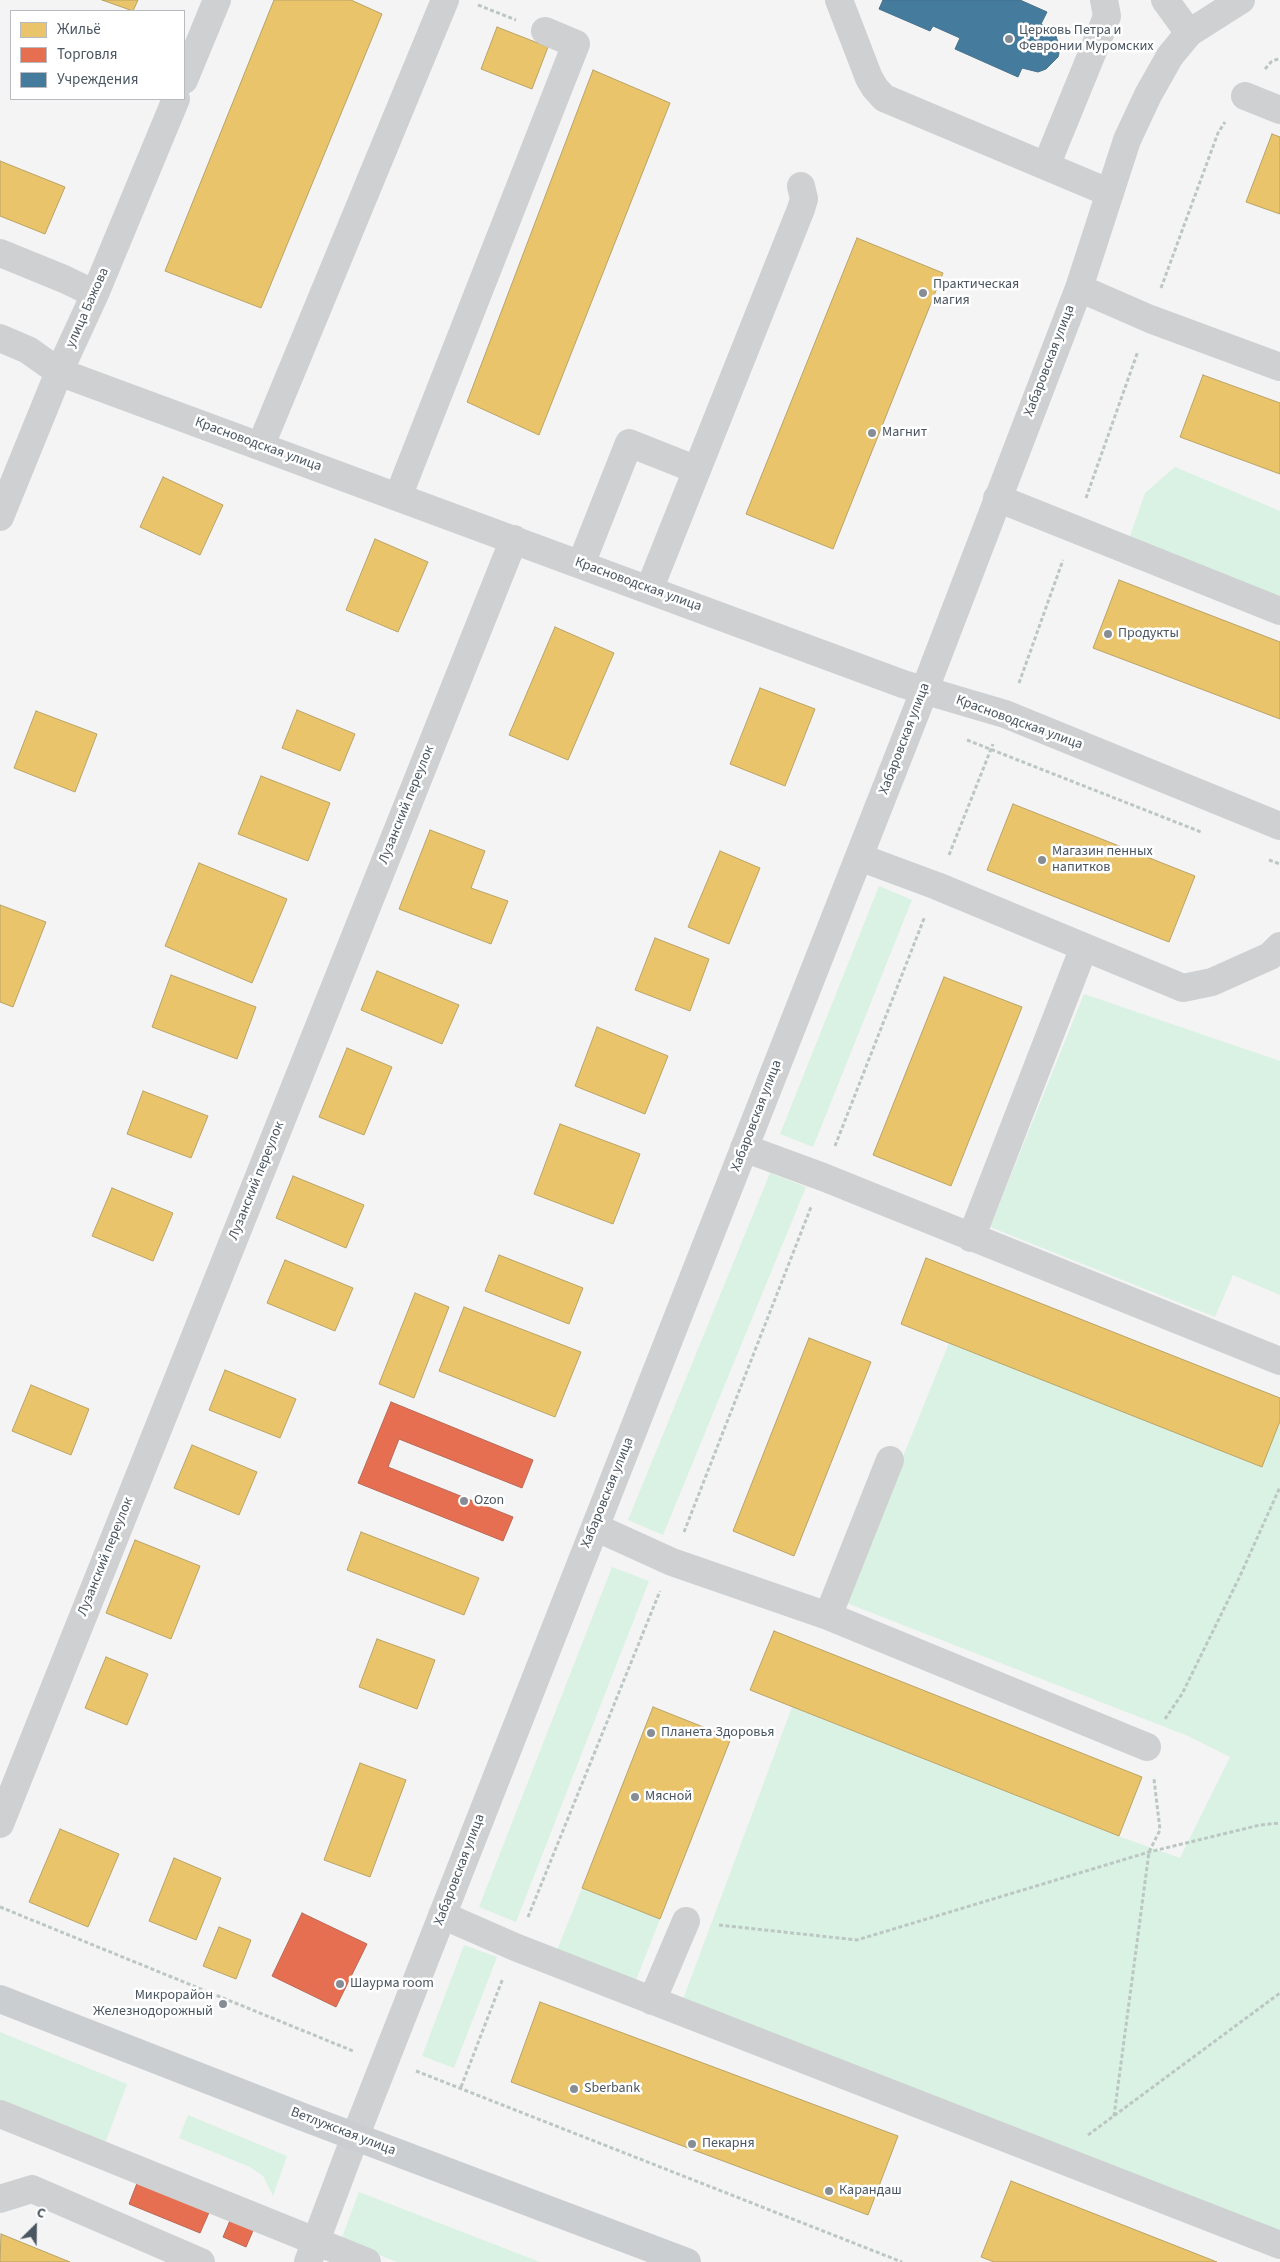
<!DOCTYPE html>
<meta charset="utf-8">
<style>
body{margin:0}
#map{position:relative;width:1280px;height:2262px;overflow:hidden;background:#f4f4f4;font-family:"Source Sans 3",sans-serif}
canvas{display:block}
.legend{position:absolute;left:10px;top:10px;width:175px;height:90px;box-sizing:border-box;background:#fff;border:1px solid #b7bbc0;margin:0;padding:6px 9px;list-style:none;font-size:15px;color:#4a5661}
.legend li{display:flex;align-items:center;gap:10px;height:25px}
.legend b{width:25px;border:1px solid #b7bbc0}
.north{position:absolute;left:10px;top:2202px;width:50px;height:50px;-webkit-text-stroke:4px #fff;paint-order:stroke;rotate:23deg;font-size:14px;font-weight:700;line-height:20px;text-align:center;color:#4a5661}
.north::after{content:'';display:block;margin:auto;width:18px;height:22px;background:#4a5661;clip-path:polygon(50% 0,100% 100%,50% 72%,0 100%)}
</style>
<div id="map">
<canvas width="1280" height="2262"></canvas>
<ul class="legend">
<li><b style="height:14px;background:#e9c46a"></b>Жильё</li>
<li><b style="height:14px;background:#e76f51"></b>Торговля</li>
<li><b style="height:14px;background:#457b9d"></b>Учреждения</li>
</ul>
<div class="north">С</div>
</div>
<script>
const g = document.querySelector('canvas').getContext('2d');
g.lineJoin = 'round';
function fill(path, color) { g.fillStyle = color; g.fill(path, 'evenodd'); }
const shape = rows => new Path2D(rows.map(r => 'M' + r).join(''));
function stroke(path, color, width, dash) { g.strokeStyle = color; g.lineWidth = width; g.lineCap = dash ? 'butt' : 'round'; g.setLineDash(dash || []); g.stroke(path); }
function label(font, color, halo, rows, align = 'center') {
  g.font = font + ' "Source Sans 3",sans-serif'; g.lineWidth = 5; g.setLineDash([]); g.textBaseline = 'middle'; g.strokeStyle = halo; g.fillStyle = color; for (const [text, x, y, turn = 0] of rows) {
    g.save(); g.translate(x, y); g.rotate((+turn || 0) * Math.PI / 180); g.textAlign = isNaN(turn) ? turn : align; if (halo) g.strokeText(text, 0, 0); g.fillText(text, 0, 0); g.restore();
  }
}
const green = shape([
 [1175,467,1280,511,1280,604,1129,539,1145,493],
 [879,886,912,900,813,1147,780,1134],
 [1084,994,1280,1061,1280,1295,1233,1275,1215,1317,990,1227],
 [770,1173,806,1187,663,1535,628,1520],
 [949,1343,1262,1467,1280,1421,1280,2232,682,2002,792,1707,1118,1836,1180,1858,1230,1757,1188,1736,844,1602],
 [612,1567,649,1581,516,1922,479,1907],
 [582,1888,660,1919,636,1980,557,1950],
 [464,1945,497,1957,454,2068,422,2056],
 [0,2032,127,2084,103,2149,0,2107],
 [188,2115,287,2156,273,2196,263,2176,250,2167,179,2138],
 [359,2192,540,2262,397,2262,341,2240]
]);
const homes = shape([
 [102,0,138,0,133,11,102,0],
 [274,0,351,0,382,14,261,308,165,271,274,0],
 [497,27,548,47,532,89,481,69,497,27],
 [593,70,670,103,539,435,467,402,593,70],
 [1272,134,1280,137,1280,214,1246,202,1272,134],
 [0,161,65,187,45,234,0,216,0,161],
 [857,238,943,273,833,549,746,514,857,238],
 [1203,375,1280,403,1280,474,1180,437,1203,375],
 [163,477,223,505,200,555,140,527,163,477],
 [375,539,428,562,398,632,346,610,375,539],
 [1119,580,1280,642,1280,719,1093,648,1119,580],
 [555,627,614,653,568,760,509,735,555,627],
 [760,688,815,709,785,786,730,764,760,688],
 [297,710,355,734,340,771,282,748,297,710],
 [36,711,97,734,75,792,14,768,36,711],
 [261,776,330,803,308,861,238,834,261,776],
 [1013,804,1195,876,1169,942,987,870,1013,804],
 [430,830,485,851,471,888,508,901,491,944,399,909,430,830],
 [720,851,760,868,729,944,688,927,720,851],
 [199,863,287,899,252,983,165,946,199,863],
 [0,905,46,922,13,1007,0,1002,0,905],
 [655,938,709,959,690,1011,635,990,655,938],
 [377,971,459,1005,442,1044,361,1010,377,971],
 [171,975,256,1007,237,1059,152,1027,171,975],
 [944,977,1022,1007,951,1186,873,1155,944,977],
 [597,1027,668,1056,645,1114,575,1086,597,1027],
 [347,1048,392,1067,364,1135,319,1117,347,1048],
 [143,1091,208,1116,191,1158,127,1134,143,1091],
 [560,1124,640,1154,613,1224,534,1194,560,1124],
 [293,1176,364,1205,346,1248,276,1218,293,1176],
 [112,1188,173,1213,153,1261,92,1236,112,1188],
 [499,1255,583,1288,569,1324,485,1291,499,1255],
 [926,1258,1280,1398,1280,1421,1262,1467,901,1324,926,1258],
 [285,1260,353,1288,335,1331,267,1303,285,1260],
 [415,1293,449,1307,414,1398,379,1384,415,1293],
 [464,1307,581,1352,555,1417,439,1371,464,1307],
 [809,1338,871,1362,794,1556,733,1531,809,1338],
 [225,1370,296,1399,280,1438,209,1410,225,1370],
 [31,1385,89,1409,71,1455,12,1431,31,1385],
 [192,1445,257,1472,239,1515,174,1488,192,1445],
 [361,1532,479,1578,464,1615,347,1570,361,1532],
 [135,1540,200,1566,171,1639,106,1613,135,1540],
 [774,1631,1142,1777,1119,1836,750,1690,774,1631],
 [377,1639,435,1660,417,1709,359,1687,377,1639],
 [106,1657,148,1674,127,1725,85,1708,106,1657],
 [653,1707,731,1738,660,1919,582,1888,653,1707],
 [360,1763,406,1780,370,1877,324,1860,360,1763],
 [60,1829,119,1854,88,1927,29,1902,60,1829],
 [174,1858,221,1878,196,1940,149,1921,174,1858],
 [219,1927,251,1940,236,1979,203,1966,219,1927],
 [540,2002,898,2136,868,2215,511,2082,540,2002],
 [1011,2181,1217,2262,994,2262,981,2257,1011,2181],
 [1,2234,70,2262,0,2262,1,2234]
]);
const shops = shape([
 [391,1402,533,1460,522,1488,399,1439,388,1467,513,1517,503,1541,358,1483,391,1402],
 [302,1913,367,1944,336,2007,272,1976,302,1913],
 [139,2178,211,2208,200,2233,129,2204,139,2178],
 [232,2216,255,2226,246,2247,223,2237,232,2216]
]);
const public = shape([
 [883,0,1020,0,1047,12,1041,24,1055,33,1060,49,1058,57,1046,69,1038,72,1022,68,1018,77,955,49,960,38,933,26,930,31,879,9,883,0]
]);
const path = shape([
 [478,5,516,20],
 [1265,69,1271,62,1280,58],
 [1161,288,1218,133,1225,122],
 [1086,498,1138,351],
 [1019,683,1063,560],
 [967,740,1201,832],
 [949,855,993,744],
 [1269,860,1280,864],
 [835,1146,925,916],
 [684,1532,811,1207],
 [1165,1719,1182,1694,1240,1576,1280,1487],
 [0,1907,353,2051],
 [528,1917,660,1591],
 [719,1925,857,1940,1149,1852,1260,1825,1280,1823],
 [416,2071,902,2262],
 [461,2087,503,1978],
 [1114,2116,1149,1852,1160,1830,1154,1779],
 [1088,2135,1280,1993]
]);
const minor = shape([
 [839,0,869,78,875,88,884,98,1110,193],
 [1165,0,1189,33],
 [184,80,217,0],
 [1245,96,1280,110],
 [1046,166,1102,29,1107,16,1104,0],
 [0,253,64,279,95,294],
 [1079,288,1150,319,1280,367],
 [0,338,28,350,59,372,903,684,1005,714,1280,826],
 [261,445,445,0],
 [398,497,576,44,545,31],
 [997,498,1280,611],
 [0,517,59,372,95,294,176,99],
 [581,564,629,443,697,470],
 [649,590,801,209,804,199,801,186],
 [859,857,937,886,1183,988,1212,982,1270,956,1280,946],
 [744,1148,823,1177,1280,1361],
 [971,1238,1084,947],
 [595,1527,672,1562,828,1616,1147,1747],
 [828,1616,890,1460],
 [0,1824,514,539],
 [442,1915,515,1947,1280,2245],
 [652,2001,686,1921],
 [0,2114,367,2262],
 [0,2199,32,2189,201,2262],
 [308,2262,355,2137,925,689,1079,288,1127,140,1148,95,1170,56,1189,33,1241,0]
]);
const major = shape([
 [0,1999,303,2117,687,2262]
]);
const markers = [
 [1009,39,5,"#868d94"],
 [923,293,5,"#868d94"],
 [872,433,5,"#868d94"],
 [1108,634,5,"#868d94"],
 [1042,860,5,"#868d94"],
 [464,1501,5,"#868d94"],
 [651,1733,5,"#868d94"],
 [635,1797,5,"#868d94"],
 [340,1984,5,"#868d94"],
 [223,2004,5,"#868d94"],
 [574,2089,5,"#868d94"],
 [692,2144,5,"#868d94"],
 [829,2191,5,"#868d94"]
];
const poiNames = [
 ["Церковь Петра и",1019,31],
 ["Февронии Муромских",1019,47],
 ["Практическая",933,285],
 ["магия",933,301],
 ["Магнит",882,433],
 ["Продукты",1118,634],
 ["Магазин пенных",1052,852],
 ["напитков",1052,868],
 ["Ozon",474,1501],
 ["Планета Здоровья",661,1733],
 ["Мясной",645,1797],
 ["Шаурма room",350,1984],
 ["Микрорайон",213,1996,"right"],
 ["Железнодорожный",213,2012,"right"],
 ["Sberbank",584,2089],
 ["Пекарня",702,2144],
 ["Карандаш",839,2191]
];
const streetNames = [
 ["улица Бажова",88,308,-66],
 ["Хабаровская улица",1050,361,-69],
 ["Красноводская улица",258,445,20],
 ["Красноводская улица",638,585,20],
 ["Красноводская улица",1019,723,20],
 ["Хабаровская улица",905,739,-69],
 ["Лузанский переулок",407,805,-68],
 ["Хабаровская улица",757,1116,-69],
 ["Лузанский переулок",257,1181,-68],
 ["Хабаровская улица",608,1493,-68],
 ["Лузанский переулок",106,1557,-68],
 ["Хабаровская улица",460,1870,-69],
 ["Ветлужская улица",343,2132,21]
];
fill(green, '#d9f2e3');
fill(homes, '#e9c46a');
stroke(homes, '#b9a367', 1);
fill(shops, '#e76f51');
stroke(shops, '#b86856', 1);
fill(public, '#457b9d');
stroke(public, '#46708b', 1);
stroke(path, '#bcc7c4', 3, [4, 2.5]);
stroke(minor, '#ced0d2', 28);
stroke(major, '#caced1', 28);
for (const [x, y, r, color] of markers) { const dot = new Path2D(); dot.arc(x, y, r, 0, 2 * Math.PI); g.fillStyle = color; g.fill(dot); stroke(dot, '#fff', 2); }
label('14px', '#4a5661', '#fff', poiNames, 'left');
label('14px', '#4a5661', '#fff', streetNames);
</script>
